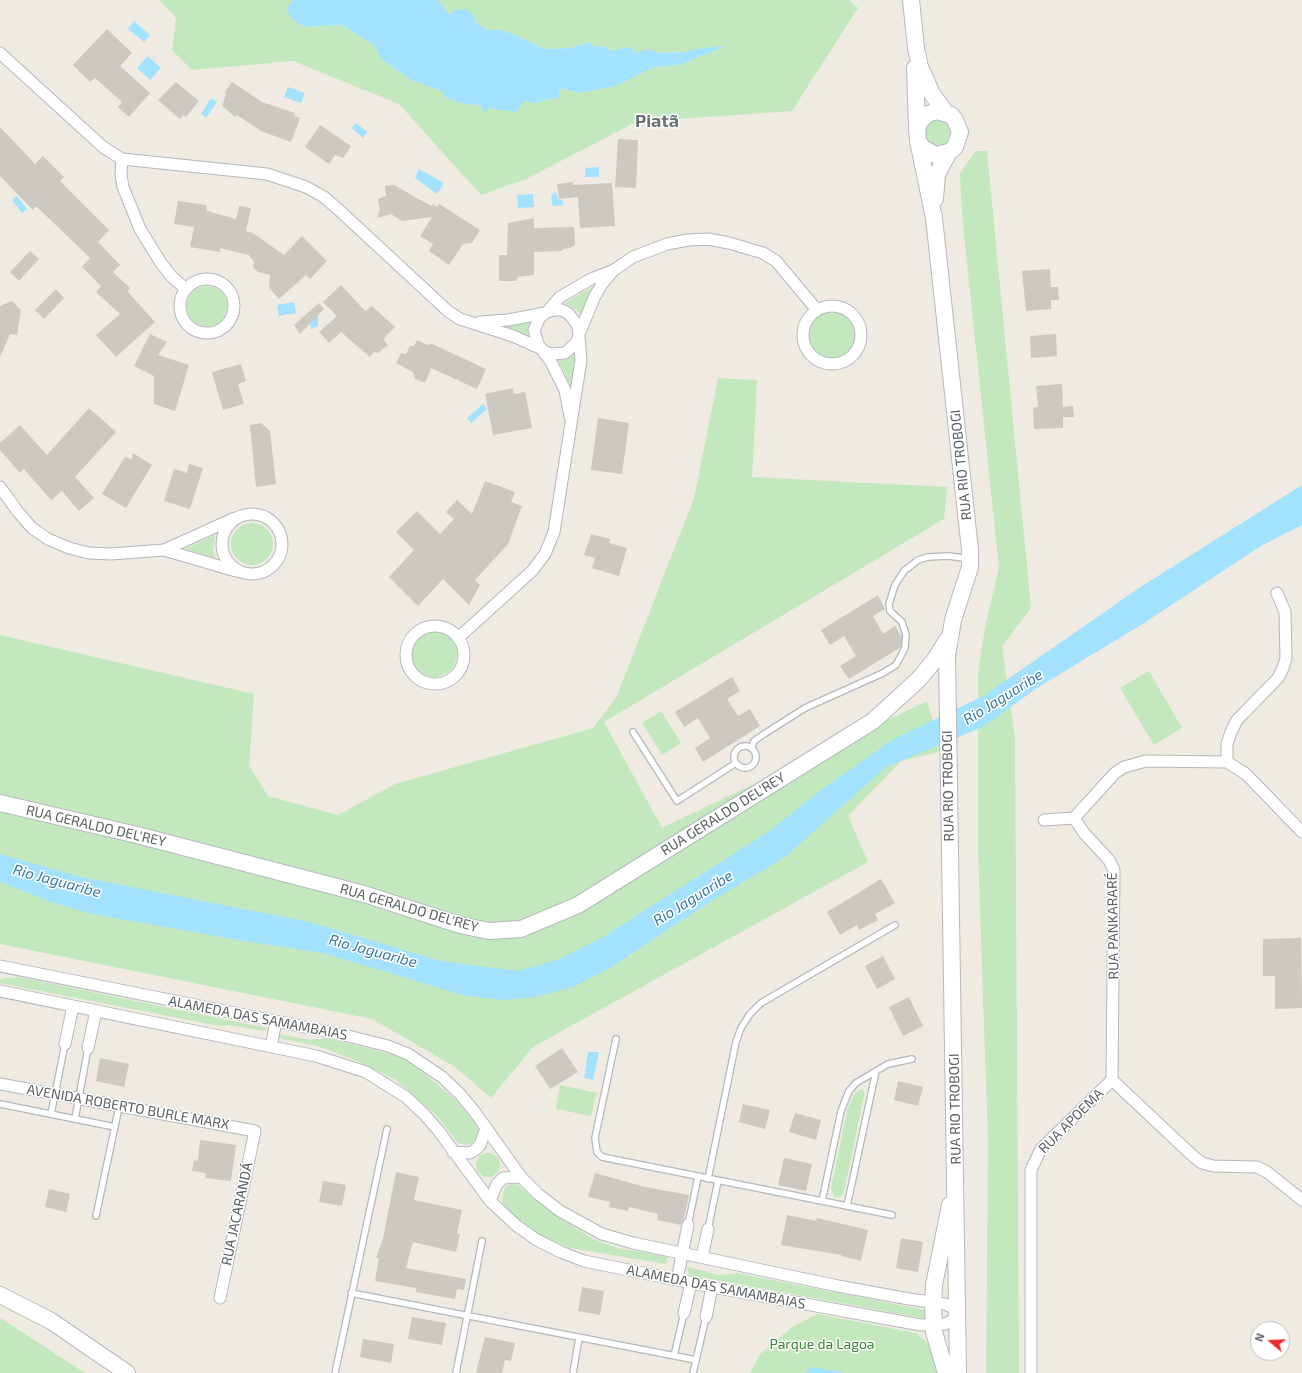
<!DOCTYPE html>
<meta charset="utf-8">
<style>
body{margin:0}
#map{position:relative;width:1302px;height:1373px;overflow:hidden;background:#efebe3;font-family:"Exo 2",sans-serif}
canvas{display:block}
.north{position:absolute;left:1250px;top:1321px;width:40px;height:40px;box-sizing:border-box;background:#fff;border:1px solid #bdc0c1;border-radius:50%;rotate:289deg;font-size:11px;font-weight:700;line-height:16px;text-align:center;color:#5b6165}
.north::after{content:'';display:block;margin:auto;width:14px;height:18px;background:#f12730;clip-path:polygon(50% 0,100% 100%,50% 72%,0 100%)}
</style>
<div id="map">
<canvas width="1302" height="1373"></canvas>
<div class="north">N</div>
</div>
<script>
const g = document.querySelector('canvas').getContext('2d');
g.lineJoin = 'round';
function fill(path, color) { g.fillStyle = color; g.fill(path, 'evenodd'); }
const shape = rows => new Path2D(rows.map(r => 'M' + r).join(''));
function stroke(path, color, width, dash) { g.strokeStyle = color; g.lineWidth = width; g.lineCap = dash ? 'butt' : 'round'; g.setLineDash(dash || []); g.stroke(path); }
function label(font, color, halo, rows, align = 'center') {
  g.font = font + ' "Exo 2",sans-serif'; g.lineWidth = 3; g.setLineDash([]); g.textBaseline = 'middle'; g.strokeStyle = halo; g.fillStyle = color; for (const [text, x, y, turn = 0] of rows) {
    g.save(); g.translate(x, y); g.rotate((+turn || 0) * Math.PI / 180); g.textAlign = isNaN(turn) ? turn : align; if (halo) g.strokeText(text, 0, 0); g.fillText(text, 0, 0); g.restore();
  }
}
const green = shape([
 [159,0,293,0,286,10,293,20,305,27,342,25,374,45,382,60,413,81,442,91,445,97,456,102,501,110,524,101,535,103,553,98,559,88,579,93,616,86,654,67,680,65,724,47,695,49,687,52,660,53,649,49,636,54,630,47,611,51,603,46,595,47,589,42,571,48,544,49,516,35,501,30,488,30,477,24,473,15,449,15,438,0,849,0,858,8,792,111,636,122,526,179,481,195,399,104,293,61,192,70,172,50,176,18],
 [939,118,949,123,953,138,943,149,927,145,923,130,929,121],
 [976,151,987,151,1031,608,1002,646,1015,736,1019,1373,986,1373,988,1143,978,850,978,674,985,627,999,568,962,215,960,173],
 '187 306a20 20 0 1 1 40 0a20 20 0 1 1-40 0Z',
 [594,286,585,303,581,316,578,311,565,303],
 '809 335a23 23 0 1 1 46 0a23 23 0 1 1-46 0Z',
 [529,322,528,335,503,326],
 [576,352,576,359,572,390,563,369,557,359,564,360],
 [718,378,757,380,752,477,947,487,944,519,604,722,662,828,927,701,942,751,901,761,848,816,868,862,533,1047,491,1098,455,1067,372,1019,0,944,0,635,254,694,249,766,268,796,338,815,395,784,593,728,616,698,694,498],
 '231 544a21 21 0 1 1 42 0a21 21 0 1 1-42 0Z',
 [215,535,213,551,216,558,185,549],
 '411 654a23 23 0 1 1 46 0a23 23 0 1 1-46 0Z',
 [1149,671,1182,728,1154,745,1120,688],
 [661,711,681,743,662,755,642,723],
 [18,977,267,1028,265,1031,229,1025,219,1026,0,983,0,979],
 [279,1034,310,1040,327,1038,395,1055,415,1066,454,1098,475,1123,478,1129,477,1137,472,1143,466,1145,458,1143,437,1116,396,1080,355,1060,317,1046,278,1038],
 [560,1085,597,1093,591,1116,556,1109],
 [862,1089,864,1091,864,1096,844,1192,842,1196,834,1197,831,1188,848,1107,855,1093],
 '476 1165a12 12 0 1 1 24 0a12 12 0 1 1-24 0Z',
 [512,1184,518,1185,548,1210,591,1238,617,1248,668,1256,666,1264,570,1248,542,1236,522,1222,503,1205,502,1197,505,1187],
 [687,1267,719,1275,736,1273,925,1310,928,1319,689,1275],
 [817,1314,916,1333,929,1344,937,1373,750,1373,760,1354,791,1328],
 [0,1318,2,1319,85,1373,0,1373]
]);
const water = shape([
 [293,0,438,0,449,15,455,10,466,9,473,15,477,24,488,30,501,30,516,35,544,49,571,48,589,42,595,47,603,46,611,51,630,47,636,53,649,49,660,53,687,52,695,49,726,46,680,65,654,67,616,86,579,93,559,88,559,97,555,100,553,98,535,103,524,101,516,112,488,108,484,113,481,106,456,102,445,97,442,91,413,81,382,60,374,45,342,25,305,27,293,20,286,10],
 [134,21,150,35,144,42,128,29],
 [148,56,161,68,150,80,137,68],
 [288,87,305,93,301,103,284,97],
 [211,98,217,102,206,118,201,114],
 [356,123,367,132,363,138,352,128],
 [599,167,599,177,585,177,585,168],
 [419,169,444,183,437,194,415,178],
 [555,191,558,199,563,201,563,205,553,206,551,196],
 [533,194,534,207,518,208,517,195],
 [17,196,27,209,22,213,12,200],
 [294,302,296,313,279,316,277,305],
 [312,312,318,316,318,326,311,329,309,313],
 [483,404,487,409,471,423,467,418],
 [1302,485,1302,525,1261,546,1141,625,1037,688,983,727,886,767,785,857,710,902,612,967,573,987,534,997,505,1000,466,996,323,953,244,941,92,914,51,902,0,882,0,854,81,877,309,922,441,961,517,971,557,960,603,937,768,832,825,787,894,739,985,695,1139,588],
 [588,1052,599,1052,593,1080,584,1078],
 [812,1367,845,1373,805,1373]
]);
const building = shape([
 [107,29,132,53,120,66,150,93,129,117,118,107,122,102,95,78,90,82,73,65],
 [176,82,199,101,186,117,183,115,180,119,158,100],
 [232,82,262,102,295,113,294,116,300,118,291,142,261,131,237,115,235,117,222,106,226,94,225,92],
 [320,125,351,146,343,158,335,155,329,164,305,147],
 [0,127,35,164,43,156,64,177,60,181,109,230,98,242,120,265,113,272,130,288,127,291,155,322,116,357,96,335,120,314,96,292,101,286,82,267,90,258,36,206,33,210,0,176],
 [618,139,638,140,636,188,615,187],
 [573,182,573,185,612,183,615,226,580,228,578,197,559,199,557,184],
 [394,185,431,206,433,204,437,207,439,204,480,230,472,243,463,244,449,265,429,251,433,244,420,236,432,217,402,221,391,214,377,218,380,210,378,199,386,196,385,186],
 [178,201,206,205,207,211,236,219,239,206,251,208,246,231,253,233,284,255,302,236,327,261,310,279,306,275,279,299,269,288,270,275,258,272,253,267,254,262,249,255,220,248,220,252,190,247,194,227,174,224],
 [534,218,534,228,574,227,575,245,570,248,562,249,562,251,534,252,534,275,518,277,516,281,499,281,499,255,507,255,508,223],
 [30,251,39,259,19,281,10,272],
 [1050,269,1051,287,1058,287,1059,300,1051,300,1051,309,1026,311,1022,271],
 [341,285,365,311,372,306,395,327,383,339,388,345,378,353,374,352,370,357,341,332,329,343,319,332,337,316,323,302],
 [56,289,64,298,44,319,35,310],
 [12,301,21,310,17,335,10,334,0,357,0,306],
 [319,303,324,309,300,334,294,325],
 [150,334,167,342,158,355,189,365,175,411,154,404,154,376,134,366],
 [1056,334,1057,356,1031,358,1030,336],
 [417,340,428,345,432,344,439,347,486,369,477,389,431,368,425,383,415,379,413,372,396,363,401,353,406,354,410,346,414,346],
 [241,364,246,381,238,384,244,404,223,410,212,372],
 [1062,384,1063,407,1073,406,1074,417,1063,417,1063,428,1034,429,1033,408,1038,407,1036,386],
 [513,388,514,394,525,392,532,428,493,435,485,394],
 [89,408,116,432,75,477,94,498,79,511,62,491,51,500,24,469,20,473,0,450,0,443,20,425,47,455],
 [598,418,629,423,622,474,591,470],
 [261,423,270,431,276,484,256,487,250,425],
 [133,453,152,465,126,508,102,494,125,457,132,459],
 [189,464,203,468,190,509,164,501,174,469,187,473],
 [485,481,515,492,511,502,522,506,508,544,475,580,480,585,469,605,443,579,418,606,389,577,414,550,396,532,417,511,440,534,454,519,446,512,457,500,472,514],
 [591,534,610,539,609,543,627,548,619,576,592,568,595,558,584,555],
 [878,595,885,609,873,616,883,634,895,626,902,637,901,647,849,679,840,666,856,656,844,636,830,645,821,630],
 [732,677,740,691,727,699,738,716,750,709,760,726,703,762,695,748,710,738,698,718,684,727,675,712],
 [881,879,895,903,875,914,878,920,859,930,857,925,840,935,827,912],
 [1301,938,1302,1008,1275,1009,1275,976,1263,976,1263,939],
 [883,956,895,979,877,989,865,966],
 [909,997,923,1026,903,1036,889,1007],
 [562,1048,578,1072,550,1089,535,1066],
 [100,1058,129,1064,124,1087,96,1081],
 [898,1081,923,1087,918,1106,894,1100],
 [743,1104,770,1110,765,1129,739,1122],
 [795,1113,821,1120,816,1140,789,1132],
 [200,1140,236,1145,231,1181,205,1178,206,1173,192,1171,194,1160,198,1161],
 [784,1158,812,1164,806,1191,778,1185],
 [396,1172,419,1177,414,1200,462,1210,457,1233,460,1234,456,1252,413,1242,406,1268,466,1279,464,1290,457,1289,455,1299,416,1292,416,1288,375,1281,379,1258,376,1258,383,1238],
 [595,1173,645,1187,689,1195,684,1219,681,1225,657,1220,658,1214,629,1207,628,1211,609,1207,610,1202,588,1197],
 [323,1181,346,1185,342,1206,319,1202],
 [49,1189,70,1194,66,1212,45,1207],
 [787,1215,816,1221,817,1218,868,1230,861,1261,841,1256,842,1255,781,1245],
 [901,1238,923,1242,918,1272,896,1268],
 [582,1287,604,1291,600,1315,578,1311],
 [412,1317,446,1323,442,1345,408,1339],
 [485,1337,515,1343,511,1361,505,1360,502,1373,476,1373],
 [363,1339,394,1344,391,1363,360,1357]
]);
const service = shape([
 [633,732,677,801,736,763],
 '734 757a11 11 0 1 1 22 0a11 11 0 1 1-22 0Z',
 [752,747,754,741,764,734,805,708,883,673,896,665,905,648,906,635,902,622,890,611,889,604,895,585,904,571,918,560,928,557,949,556,969,559],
 [616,1039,595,1138,597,1152,602,1157,892,1215],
 [0,1104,115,1127],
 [51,1114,65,1044],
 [75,1119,88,1048],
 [708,1179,736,1042,741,1028,750,1014,761,1003,895,925],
 [822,1201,841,1111,849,1091,856,1083,888,1064,912,1059],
 [847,1206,876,1071],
 [96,1216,119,1107],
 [688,1225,698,1177],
 [708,1229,718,1181],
 [351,1293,696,1360],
 [674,1356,684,1313],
 [335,1373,387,1129],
 [456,1373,482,1241],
 [573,1373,579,1338],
 [693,1373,706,1317]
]);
const minor = shape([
 [0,53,103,147,122,159,267,174,306,187,324,197,340,211,449,312,460,319,513,336,542,349],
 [122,159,121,175,123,187,140,229,161,263,172,277,186,289],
 '180 306a27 27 0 1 1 54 0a27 27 0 1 1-54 0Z',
 '803 335a29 29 0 1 1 58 0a29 29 0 1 1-58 0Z',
 [547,312,560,297,591,279,614,270,633,257,667,244,688,240,708,239,729,243,763,253,776,261,817,310],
 [480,322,508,320,545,313],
 [579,334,595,296,602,284,612,272],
 [544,351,551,354,565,353,576,343,579,336,578,326,569,314,562,310,554,310,547,312,540,317,534,330,538,344,551,362,565,390,570,417],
 [0,487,18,512,32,528,48,539,69,548,89,553,111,554,164,550,235,518],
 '222 544a30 30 0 1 1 60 0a30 30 0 1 1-60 0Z',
 [164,550,236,571],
 '406 655a29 29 0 1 1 58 0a29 29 0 1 1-58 0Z',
 [458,638,532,571,545,554,554,532,581,360,579,336],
 [1227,762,1227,744,1231,732,1237,720,1278,678,1283,668,1286,658,1285,612,1277,593],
 [1044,820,1074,818],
 [0,966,340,1034,388,1046,408,1054,442,1077,459,1093,474,1111,521,1177,538,1194,560,1211,602,1234,633,1243,838,1286,909,1299,945,1304,958,1310],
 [0,991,316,1056,366,1072,406,1097,424,1114,438,1130,490,1201,517,1226,537,1240,561,1252,584,1261,712,1287,921,1325,945,1324,958,1317],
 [65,1044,73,1006],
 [271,1046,276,1022],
 [88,1048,96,1011],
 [1112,1080,1114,870,1109,860,1084,833,1074,818,1115,773,1124,767,1146,761,1227,762,1246,774,1302,832],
 [0,1084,255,1131,220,1298],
 [453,1152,470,1153,475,1150,480,1145,486,1128],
 [490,1201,497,1184,503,1178,521,1177],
 [702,1257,708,1229],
 [677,1280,688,1225],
 [684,1313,691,1283],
 [706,1317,712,1287],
 [1031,1373,1031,1170,1041,1149,1112,1080,1194,1157,1202,1163,1213,1166,1257,1167,1267,1172,1302,1200]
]);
const secondary = shape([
 [911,0,916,48,920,67,932,94,946,113],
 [915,68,917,128],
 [918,141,934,218,970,550,970,567,953,620,947,656,958,1373],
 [935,199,937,174,949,152,955,147,960,132,955,120,951,115,937,111,928,114,921,120,917,128,918,141,922,147,935,155,949,152],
 [0,803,137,835,364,894,460,925,489,931,521,929,578,905,873,721,918,680,934,661,947,640],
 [0,1295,51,1321,127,1373],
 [946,1373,934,1332,933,1303,934,1285,950,1205]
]);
const streetNames = [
 ["RUA RIO TROBOGI",961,465,-96],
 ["RUA RIO TROBOGI",948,786,-91],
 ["RUA GERALDO DEL'REY",723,814,-32],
 ["RUA GERALDO DEL'REY",96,826,13],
 ["RUA GERALDO DEL'REY",409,908,16],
 ["RUA PANKARARÉ",1113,926,-91],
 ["ALAMEDA DAS SAMAMBAIAS",258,1018,11],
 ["AVENIDA ROBERTO BURLE MARX",128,1107,10],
 ["RUA RIO TROBOGI",955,1109,-91],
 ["RUA APOEMA",1071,1121,-45],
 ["RUA JACARANDÁ",237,1214,-78],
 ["ALAMEDA DAS SAMAMBAIAS",716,1287,11]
];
const parkNames = [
 ["Parque da Lagoa",822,1344]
];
const waterNames = [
 ["Rio Jaguaribe",1003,697,-32],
 ["Rio Jaguaribe",57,881,15],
 ["Rio Jaguaribe",693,898,-32],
 ["Rio Jaguaribe",373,951,15]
];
const districtNames = [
 ["Piatã",657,121]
];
fill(green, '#c3e8be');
fill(water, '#a3e2ff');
fill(building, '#ccc8c2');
stroke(service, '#b4b7bb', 8);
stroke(minor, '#b4b7bb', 13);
stroke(secondary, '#b5b9be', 18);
stroke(service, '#fff', 5.5);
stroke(minor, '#fff', 11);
stroke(secondary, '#fff', 16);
label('14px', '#5b6165', '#fff', streetNames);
label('14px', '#378631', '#fff', parkNames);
label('italic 15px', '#3779a3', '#fff', waterNames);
label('bold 18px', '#6c7377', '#fff', districtNames);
</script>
